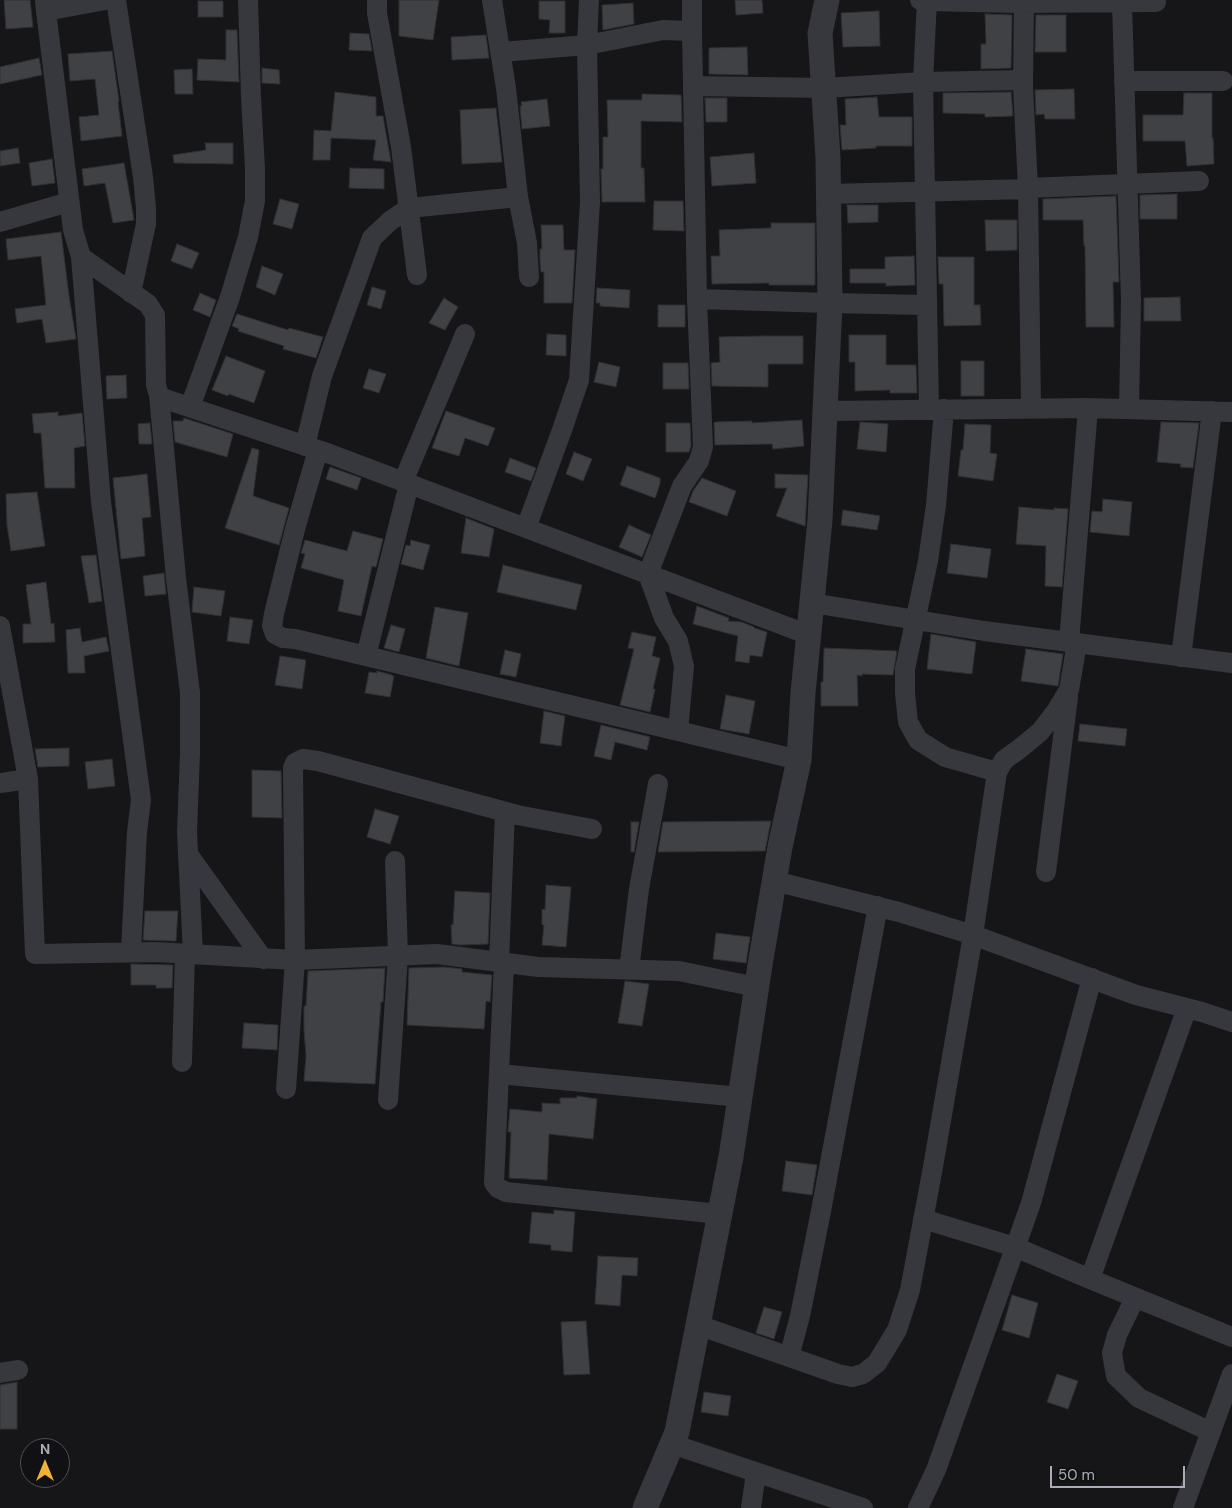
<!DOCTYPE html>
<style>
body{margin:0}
#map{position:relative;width:1232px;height:1508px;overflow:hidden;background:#161618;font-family:"DM Sans",sans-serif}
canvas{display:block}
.north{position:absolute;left:20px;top:1438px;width:50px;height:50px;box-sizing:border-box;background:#111113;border:1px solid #4d4f55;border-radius:50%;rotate:0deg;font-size:14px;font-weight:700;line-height:20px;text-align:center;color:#a8adb8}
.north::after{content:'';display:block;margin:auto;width:18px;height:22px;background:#f2b134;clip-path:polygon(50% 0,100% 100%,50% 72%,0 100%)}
.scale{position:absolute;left:1050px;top:1466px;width:135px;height:22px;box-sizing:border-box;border:2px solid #a8adb8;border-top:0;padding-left:6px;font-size:15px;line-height:18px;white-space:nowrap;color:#a8adb8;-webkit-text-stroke:4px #111113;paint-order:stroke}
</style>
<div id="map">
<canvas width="1232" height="1508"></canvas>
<div class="north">N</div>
<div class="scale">50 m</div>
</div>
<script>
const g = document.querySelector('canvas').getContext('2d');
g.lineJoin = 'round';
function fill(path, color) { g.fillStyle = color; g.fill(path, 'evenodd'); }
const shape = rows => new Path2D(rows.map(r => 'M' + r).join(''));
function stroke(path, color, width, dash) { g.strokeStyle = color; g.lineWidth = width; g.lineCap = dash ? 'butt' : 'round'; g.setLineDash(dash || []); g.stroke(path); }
const building = shape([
 [4,0,30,0,33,27,6,29,4,0],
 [399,0,439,0,433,40,399,36,399,0],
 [735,0,762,0,763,13,736,15,735,0],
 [198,1,223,1,223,17,198,17,198,1],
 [539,1,565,1,565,33,549,33,550,20,539,19,539,1],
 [633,3,634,24,603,30,602,5,633,3],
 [879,11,880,46,843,47,841,13,879,11],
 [985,14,1012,15,1011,68,981,69,981,44,986,44,985,14],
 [1036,15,1066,15,1066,52,1035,52,1036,15],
 [226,30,237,30,239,82,197,80,198,59,226,60,226,30],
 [350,33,369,34,372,51,349,50,350,33],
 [486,35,489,58,452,60,451,37,486,35],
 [747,47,748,75,709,74,709,48,747,47],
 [112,51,119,101,118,102,122,136,81,141,79,117,99,115,95,79,70,81,68,54,112,51],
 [39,58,42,75,0,84,0,67,39,58],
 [262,68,279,70,280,84,262,83,262,68],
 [192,69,193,94,175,94,174,70,192,69],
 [1074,89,1075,119,1045,119,1044,114,1036,115,1035,90,1074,89],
 [335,92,376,97,376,116,383,116,391,162,373,160,376,140,331,138,330,160,313,160,314,130,331,131,335,92],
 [1011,92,1013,116,985,117,985,114,943,113,943,93,1011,92],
 [1184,93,1212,93,1212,138,1213,138,1214,164,1187,166,1185,141,1143,141,1143,115,1183,115,1184,93],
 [642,94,681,95,682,122,641,121,641,168,644,168,645,202,602,202,601,169,603,169,603,137,608,137,607,100,642,100,642,94],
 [877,97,879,117,912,117,912,146,876,146,876,148,842,150,840,125,846,125,845,99,877,97],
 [705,98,727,98,727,122,706,122,705,98],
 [547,99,550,126,522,129,520,106,522,106,521,102,547,99],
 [496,108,502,162,462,164,460,110,496,108],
 [205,143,233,143,233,164,174,163,173,155,206,150,205,143],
 [18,148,20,163,0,166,0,151,18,148],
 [754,153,756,183,712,186,710,157,754,153],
 [52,159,55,183,32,186,29,163,52,159],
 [124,163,134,220,113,223,105,183,84,186,82,169,124,163],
 [350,168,384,169,384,189,349,188,350,168],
 [1177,194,1177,219,1140,219,1140,195,1177,194],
 [1116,196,1119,282,1113,282,1114,327,1086,327,1085,246,1084,246,1083,220,1043,220,1043,199,1116,196],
 [280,199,299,204,292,229,273,224,280,199],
 [654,201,683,201,684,231,653,230,654,201],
 [847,205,878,205,878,222,848,223,847,205],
 [985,220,1017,220,1017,250,986,251,985,220],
 [771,223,815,223,815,285,769,285,769,283,712,284,711,256,720,256,719,230,771,228,771,223],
 [541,225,563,225,564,250,575,250,572,303,544,303,544,272,541,272,540,262,540,249,542,249,541,225],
 [61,232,69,296,76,339,46,343,42,319,17,323,15,309,46,305,41,256,8,260,6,239,61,232],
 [177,244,199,253,192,269,171,261,177,244],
 [914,256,915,285,886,286,886,283,850,283,850,269,885,269,885,257,914,256],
 [938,257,974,257,974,305,980,305,981,325,944,326,943,284,939,284,938,257],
 [262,266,283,274,275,295,256,287,262,266],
 [372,287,386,291,381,309,367,305,372,287],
 [597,288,630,290,629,308,600,306,600,303,596,303,597,288],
 [200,293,216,300,210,317,193,310,200,293],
 [1180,297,1181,321,1144,321,1144,298,1180,297],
 [444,298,458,307,445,330,429,323,444,298],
 [658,305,685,305,685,327,658,327,658,305],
 [237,314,288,330,289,328,323,337,316,358,283,349,284,346,238,331,239,329,232,326,237,314],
 [547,334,566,335,566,356,546,355,547,334],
 [849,335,886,335,886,365,916,365,917,393,890,393,890,390,855,391,855,362,849,362,849,335],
 [761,336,803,336,803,364,768,364,768,387,712,386,711,363,720,362,719,337,761,336],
 [226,356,265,371,254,403,229,394,228,396,212,390,226,356],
 [961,361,984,361,984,396,961,396,961,361],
 [599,362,620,367,616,387,594,382,599,362],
 [663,363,688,363,689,389,663,389,663,363],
 [369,369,386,374,379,393,363,388,369,369],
 [126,375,127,398,107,399,106,376,126,375],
 [446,411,495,428,488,446,465,438,459,456,432,448,446,411],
 [58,412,58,416,82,413,85,446,74,448,75,488,45,488,41,433,34,433,32,414,58,412],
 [184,418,233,434,227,457,175,442,173,421,183,421,184,418],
 [802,420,804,446,773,449,772,444,715,445,714,423,715,422,752,421,752,423,802,420],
 [860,422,888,424,886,452,857,449,860,422],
 [1161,422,1199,423,1193,468,1180,467,1181,464,1157,462,1161,422],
 [150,423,152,444,139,444,138,424,150,423],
 [666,423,690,423,691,446,689,452,666,452,666,423],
 [965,424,991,425,990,453,997,454,993,481,958,476,961,450,963,450,965,424],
 [252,448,259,450,253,496,289,508,279,545,225,528,252,448],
 [574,452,592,459,583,481,566,474,574,452],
 [510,458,536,468,531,481,505,472,510,458],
 [627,466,660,478,660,484,655,498,620,485,627,466],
 [330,467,361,478,357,490,326,479,330,467],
 [147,474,151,517,142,518,145,556,121,559,113,478,147,474],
 [775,474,808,475,805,526,776,516,787,488,775,488,775,474],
 [702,478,736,491,727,516,689,502,693,491,702,478],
 [37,492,45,546,11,551,7,525,6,494,37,492],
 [1103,499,1132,502,1129,536,1090,532,1092,511,1102,512,1103,499],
 [1019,507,1054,510,1054,508,1068,509,1062,587,1045,586,1046,546,1016,544,1019,507],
 [843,510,880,516,877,530,841,525,843,510],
 [466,518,494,529,489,557,461,553,466,518],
 [629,525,651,535,642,557,619,547,629,525],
 [353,531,383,539,376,567,372,566,361,616,338,611,344,580,301,568,305,554,301,553,305,540,347,551,353,531],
 [411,540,430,545,423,570,401,564,406,545,410,546,411,540],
 [951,544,991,549,987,578,947,573,951,544],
 [96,555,102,601,89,603,81,556,96,555],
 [503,565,582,585,576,610,497,592,503,565],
 [164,573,166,594,145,596,143,576,164,573],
 [46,582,51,624,54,623,55,642,23,643,23,624,31,624,26,585,46,582],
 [194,587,225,591,221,616,192,612,194,587],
 [697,606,729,618,728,621,742,622,754,627,754,628,767,632,762,657,750,655,749,663,735,661,738,636,693,624,697,606],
 [435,607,468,613,459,666,426,658,435,607],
 [230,617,253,620,249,644,227,641,230,617],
 [391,625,405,629,399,652,384,648,391,625],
 [80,628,82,642,106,637,109,651,84,656,85,673,68,673,66,630,80,628],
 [632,632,656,637,652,656,660,658,653,689,655,689,650,712,620,705,634,649,628,648,632,632],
 [931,634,976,642,972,674,927,669,931,634],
 [824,648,897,651,893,675,862,674,862,676,857,675,858,706,821,706,821,682,823,682,824,648],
 [1026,649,1063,654,1058,686,1021,681,1026,649],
 [505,650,521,654,516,677,500,674,505,650],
 [280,656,306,660,302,689,275,685,280,656],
 [377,671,392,675,392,676,394,676,390,697,365,693,369,672,377,673,377,671],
 [726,695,755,701,749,734,720,729,726,695],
 [544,711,565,716,561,746,540,743,544,711],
 [1080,724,1127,729,1125,746,1078,741,1080,724],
 [601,725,650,737,647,750,615,742,611,760,594,756,601,725],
 [69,748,69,766,38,767,35,749,69,748],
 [112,759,115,786,88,789,85,762,112,759],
 [252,770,281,771,282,818,252,817,252,770],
 [375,809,399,816,390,844,367,837,375,809],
 [771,821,765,851,658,852,663,822,771,821],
 [631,822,639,822,634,852,631,852,631,822],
 [546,885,571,887,566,947,542,945,544,925,542,925,542,909,545,910,546,885],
 [455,891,490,893,488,944,460,945,452,944,451,925,453,925,455,891],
 [145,911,178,911,176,941,143,940,145,911],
 [716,933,750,937,746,963,713,959,716,933],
 [131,964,173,965,172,988,156,988,156,985,131,985,131,964],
 [444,967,462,969,462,972,492,975,490,1002,486,1001,484,1029,407,1025,409,968,444,967],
 [385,968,383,1002,381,1002,375,1084,304,1081,306,1056,304,1030,304,1006,306,1006,308,971,385,968],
 [625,981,649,984,642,1026,618,1023,625,981],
 [244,1023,278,1025,277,1050,242,1048,244,1023],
 [577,1096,597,1099,593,1139,549,1134,547,1180,509,1178,511,1132,508,1132,510,1109,542,1112,542,1103,560,1104,560,1098,577,1098,577,1096],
 [786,1161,817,1165,812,1195,782,1191,786,1161],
 [554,1210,575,1212,572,1252,551,1250,551,1245,529,1243,532,1212,554,1214,554,1210],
 [598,1256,638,1258,637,1276,622,1275,620,1306,595,1304,598,1256],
 [1012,1295,1038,1303,1029,1338,1002,1330,1012,1295],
 [764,1307,782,1312,774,1339,756,1333,764,1307],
 [586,1321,590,1374,564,1375,561,1322,586,1321],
 [1057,1374,1078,1381,1068,1409,1047,1402,1057,1374],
 [17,1382,17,1429,0,1429,0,1385,17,1382],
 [704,1392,731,1396,728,1416,701,1412,704,1392]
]);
const minor = shape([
 [45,0,46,11,105,0],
 [116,0,143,177,146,208,146,224,131,293],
 [377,0,377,13,401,147,417,275],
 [492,0,506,88,518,197,527,243,529,277],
 [920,0,927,1,1018,3,1019,0],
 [927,0,923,82,929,409],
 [1018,3,1156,2],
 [1024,3,1023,86,1028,188,1031,408],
 [1122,3,1131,301,1129,409],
 [46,11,73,230,81,257,148,304,155,315,156,385,159,395,176,578,190,693,190,753,187,832,193,954],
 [501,52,587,45,663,30,692,31,692,0],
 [1124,81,1223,81],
 [693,86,824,88,923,82,1023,80],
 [1028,188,1199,181],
 [828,194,1028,189],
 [0,222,69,202],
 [81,257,101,502,141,800,137,832,131,951],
 [697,299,830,303,926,305],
 [159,395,165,399,330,454,809,635],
 [190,407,230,297,248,237,255,201,255,169,251,97,248,0],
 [944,409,936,505,928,561,905,669,905,693,908,722,918,740,945,757,997,772],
 [825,411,1088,408,1232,412],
 [305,446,322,376,372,238,390,221,409,208,518,197],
 [318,450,295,529,274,614,272,626,275,634,283,638,295,639,799,760],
 [403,482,465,334],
 [526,528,562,430,579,380,590,202,587,45,589,0],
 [812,603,984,631,1232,663],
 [0,626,28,779,0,783],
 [1069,642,1088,408],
 [366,656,409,484],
 [1181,657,1212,411],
 [678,731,684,666,678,641,664,618,648,574,682,486,699,461,703,447,697,299,692,31],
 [28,779,35,954,156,952,295,960,437,954,538,967,679,971,756,987],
 [188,854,263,959],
 [1046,872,1068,697],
 [774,881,899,912,973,935,1136,995,1202,1012,1232,1022],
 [499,962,505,812],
 [504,963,494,1183,498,1188,506,1192,720,1214],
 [629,970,639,889,658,784],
 [182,1062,185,953],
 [499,1074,740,1097],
 [286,1089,295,960,293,768,295,763,303,759,318,761,517,815,592,829],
 [388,1100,398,956,395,861],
 [923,1219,1015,1247,1090,1279,1232,1337],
 [1090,1279,1187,1008],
 [1135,1298,1117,1335,1112,1353,1116,1376,1139,1398,1211,1432],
 [698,1325,838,1374,852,1377,863,1374,877,1363,897,1330,910,1290,933,1167,973,935,997,772,1004,760,1018,750,1040,732,1057,710,1069,690,1077,643],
 [789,1357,800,1316,821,1211,878,906],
 [0,1373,18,1370],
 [672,1444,863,1508],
 [751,1508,756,1473],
 [918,1508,936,1470,1031,1203,1092,978],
 [1183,1508,1232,1374]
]);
const tertiary = shape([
 [645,1508,677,1432,731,1157,760,965,780,847,799,760,803,693,820,520,830,303,828,158,820,33,827,0]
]);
fill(building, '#404145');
stroke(building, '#303034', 1);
stroke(minor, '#37383d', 20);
stroke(tertiary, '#37383d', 25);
</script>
